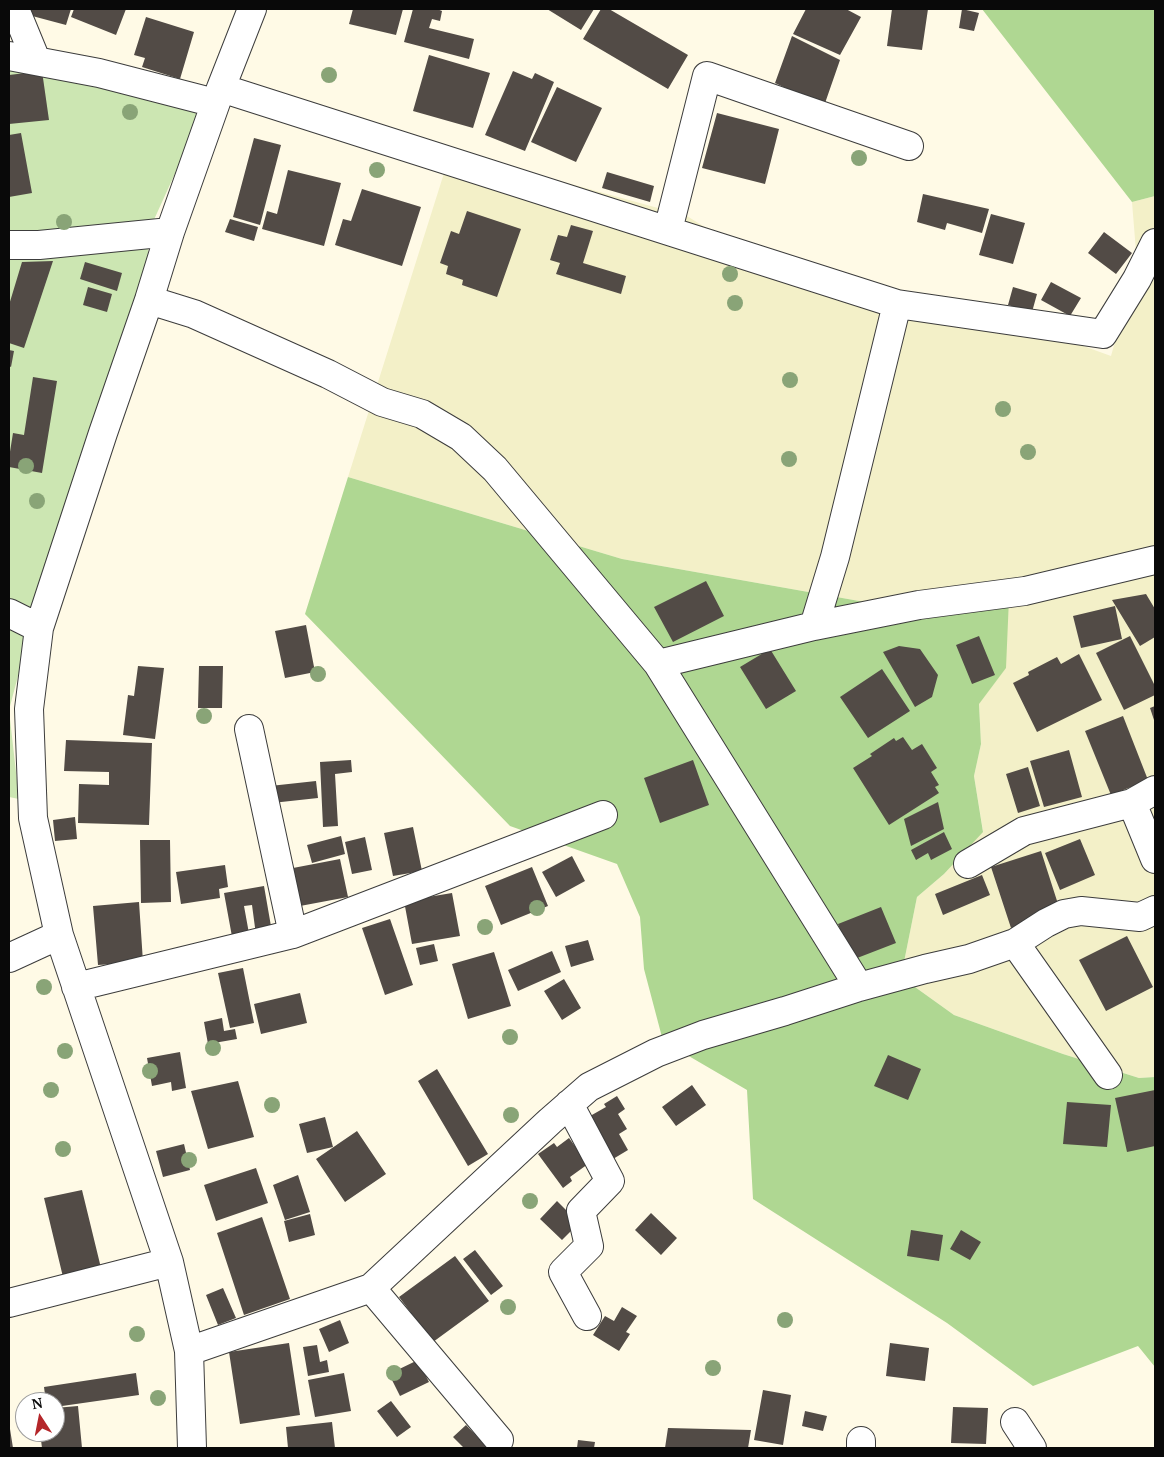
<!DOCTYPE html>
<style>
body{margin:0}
#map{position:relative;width:1164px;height:1457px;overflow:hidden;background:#fffae6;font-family:"PT Serif",serif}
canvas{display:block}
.frame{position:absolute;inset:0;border:10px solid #090909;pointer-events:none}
.north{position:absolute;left:15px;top:1392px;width:50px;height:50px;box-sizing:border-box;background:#fff;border:1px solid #9d9d9d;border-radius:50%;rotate:349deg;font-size:14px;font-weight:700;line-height:20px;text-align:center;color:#090909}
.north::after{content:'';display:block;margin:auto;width:18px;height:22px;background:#b4262a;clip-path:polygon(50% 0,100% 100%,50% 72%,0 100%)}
</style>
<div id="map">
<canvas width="1164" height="1457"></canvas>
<div class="frame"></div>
<div class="north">N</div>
</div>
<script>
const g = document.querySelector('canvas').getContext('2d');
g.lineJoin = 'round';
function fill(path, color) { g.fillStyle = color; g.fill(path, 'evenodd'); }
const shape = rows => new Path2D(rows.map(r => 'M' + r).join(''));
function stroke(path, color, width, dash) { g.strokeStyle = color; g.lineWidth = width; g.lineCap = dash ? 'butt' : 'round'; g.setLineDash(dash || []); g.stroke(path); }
const farmland = shape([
 [451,151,687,216,711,231,888,287,967,304,1111,356,1137,264,1132,202,1155,196,1155,1077,1139,1078,1063,1054,954,1015,901,977,917,897,944,874,983,831,974,776,981,744,979,703,1006,667,893,607,622,559,348,477]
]);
const green = shape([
 [9,64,213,90,147,235,149,259,31,627,9,710,19,799,9,797]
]);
const forest = shape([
 [982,9,1155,9,1155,196,1132,202],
 [348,477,622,559,893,607,1009,598,1006,668,979,704,981,744,974,776,983,832,944,874,917,897,901,977,954,1015,1063,1054,1139,1078,1155,1077,1155,1367,1138,1346,1033,1386,947,1323,753,1199,747,1090,663,1041,644,969,640,917,617,864,510,826,305,614]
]);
const building = shape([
 [22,9,71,9,66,25,21,13],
 [74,9,126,9,116,35,71,17],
 [353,9,403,9,396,35,349,24],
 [413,9,437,9,442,11,440,21,432,19,429,28,474,39,469,59,404,42],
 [547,9,594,9,581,30],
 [601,9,609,9,688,55,668,89,583,39],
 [806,9,846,9,861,17,840,55,793,34],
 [892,9,928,9,922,50,887,46],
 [962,9,979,13,974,31,959,28],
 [146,17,194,32,180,79,142,67,145,58,134,55],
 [792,36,840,60,824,106,775,83],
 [429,55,490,73,473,128,413,111],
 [42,71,49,120,9,124,9,75],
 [513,71,532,79,535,73,554,82,525,151,485,135],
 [557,87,602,108,576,162,531,142],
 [717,113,779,129,765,184,702,168],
 [21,133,32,193,9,197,9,135],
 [254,138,281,145,260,225,233,217],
 [288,170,341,183,324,246,262,229,267,211,277,214],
 [607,172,654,186,650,202,602,188],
 [362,189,421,207,402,266,335,245,343,219,351,221],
 [923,194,989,209,982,233,947,223,945,230,917,222],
 [467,211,521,229,497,297,462,285,463,280,446,274,448,266,440,263,451,231,459,234],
 [991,214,1025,223,1013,264,979,255],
 [230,219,258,227,254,241,225,232],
 [571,225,593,231,583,263,626,276,621,294,556,274,560,263,550,260,558,235,567,237],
 [1104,232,1132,253,1116,274,1088,253],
 [53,261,24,348,9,343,9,305,22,262],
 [85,262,122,273,117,291,80,279],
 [1051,282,1081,298,1070,316,1041,300],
 [88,287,112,294,107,312,83,305],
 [1013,287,1037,294,1032,312,1008,305],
 [9,350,14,351,11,367,9,366],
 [33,377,57,381,42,473,9,467,9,458,13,433,24,435],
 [706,581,724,616,673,642,654,607],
 [1146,594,1155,609,1155,637,1140,646,1112,600],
 [1115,606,1122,639,1081,648,1073,616],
 [306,625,315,672,285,678,275,631],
 [979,636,995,675,972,684,956,645],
 [1130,636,1155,686,1155,695,1124,710,1096,653],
 [899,646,920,649,938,675,932,697,915,707,883,652],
 [770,649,796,691,766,709,740,667],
 [1079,654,1102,700,1037,732,1013,683,1029,675,1028,672,1057,657,1061,664],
 [138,666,164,668,155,739,123,735,128,695,134,696],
 [199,666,223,666,222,708,198,708],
 [882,669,910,711,868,738,840,697],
 [1155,706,1155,723,1150,708],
 [1123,716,1148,780,1111,795,1085,731],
 [903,737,912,750,922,744,937,768,931,772,939,785,935,787,939,793,889,825,853,768,872,756,870,754,894,738,896,741],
 [66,740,152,743,149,825,78,823,79,784,109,785,109,772,64,771],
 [1069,750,1082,797,1044,807,1030,761],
 [351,760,352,772,335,774,338,826,323,827,320,762],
 [693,760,709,805,660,823,644,778],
 [1028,767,1040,806,1018,813,1006,774],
 [316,781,318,798,272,803,270,786],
 [938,802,944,829,911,846,904,819],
 [75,817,77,839,55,841,53,820],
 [413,827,422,871,393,876,384,833],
 [944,832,952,849,931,860,928,853,916,860,911,850],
 [341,836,345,854,312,863,307,845],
 [365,837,372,870,352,874,345,842],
 [1080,839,1095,875,1060,890,1045,853],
 [140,840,170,840,171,902,141,903],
 [1041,851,1058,904,1042,909,1045,917,1011,928,991,867],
 [572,856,585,881,556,897,542,872],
 [340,859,348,897,300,906,293,868],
 [225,865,228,887,219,889,220,898,181,904,176,872],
 [532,867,548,906,501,925,485,886],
 [982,875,990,895,943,915,935,894],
 [264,886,272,932,256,935,252,905,244,906,250,939,233,942,224,893],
 [452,893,460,936,412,944,404,901],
 [139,902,143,962,98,965,93,906],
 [881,907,896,943,852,960,838,924],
 [390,919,413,985,385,995,362,928],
 [1127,936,1153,987,1106,1011,1079,960],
 [588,940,594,960,571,967,565,946],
 [434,944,438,961,420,965,416,948],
 [552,951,561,972,518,991,508,970],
 [494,952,511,1006,468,1019,452,964],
 [243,968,254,1023,230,1028,218,973],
 [564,979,581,1008,562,1020,544,991],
 [300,993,307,1023,261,1034,254,1004],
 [222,1018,224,1031,235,1029,237,1039,208,1044,204,1022],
 [180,1052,186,1088,172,1091,171,1082,152,1086,147,1058],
 [888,1055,921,1069,908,1100,874,1086],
 [437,1069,488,1154,468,1166,418,1081],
 [238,1081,254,1137,208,1149,191,1091],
 [692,1085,706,1105,676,1126,662,1107],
 [1155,1090,1155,1146,1127,1152,1115,1098],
 [617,1096,625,1109,618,1114,627,1129,619,1134,628,1150,608,1162,583,1120,606,1107,604,1104],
 [1067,1102,1111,1105,1107,1147,1063,1144],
 [325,1117,333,1147,307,1153,299,1124],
 [357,1131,386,1174,345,1202,316,1159],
 [569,1138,588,1164,570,1177,572,1181,563,1188,538,1154,554,1143,557,1147],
 [184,1144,190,1170,163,1177,156,1151],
 [256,1168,268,1203,216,1221,204,1185],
 [298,1175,310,1212,285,1220,273,1185],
 [82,1190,101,1268,63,1277,44,1198],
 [557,1201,579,1223,562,1240,540,1219],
 [651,1213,677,1238,661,1255,635,1230],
 [310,1214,315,1235,289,1242,284,1221],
 [262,1217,290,1299,244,1315,217,1233],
 [911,1230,943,1235,939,1261,907,1256],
 [961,1230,981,1242,970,1260,950,1249],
 [475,1250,503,1286,491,1295,463,1259],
 [455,1256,489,1301,433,1342,399,1297],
 [223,1288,236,1318,218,1325,206,1295],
 [622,1307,637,1316,626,1332,630,1334,619,1351,593,1335,605,1316,614,1321],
 [340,1320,349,1343,329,1352,319,1329],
 [289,1343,300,1415,240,1424,229,1352],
 [890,1343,929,1348,925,1381,886,1376],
 [317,1345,320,1362,327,1360,329,1372,308,1376,303,1347],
 [418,1360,429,1382,400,1396,389,1374],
 [136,1373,139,1395,55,1407,55,1402,46,1402,44,1387],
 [344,1373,351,1411,315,1417,308,1380],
 [763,1390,791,1395,783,1445,754,1440],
 [391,1401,411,1427,397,1437,377,1411],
 [78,1406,82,1448,42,1448,40,1432,55,1432,55,1408],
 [953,1407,988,1408,986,1444,951,1443],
 [805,1411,827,1416,823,1431,802,1426],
 [332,1422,335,1448,288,1448,286,1427],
 [466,1425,488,1448,464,1448,453,1437],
 [668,1428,751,1430,748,1448,665,1448],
 [9,1429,10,1429,13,1448,9,1448],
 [578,1440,595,1442,594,1448,577,1448]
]);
const minor = shape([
 [15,9,36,60],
 [9,56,99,73,215,103],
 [221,88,897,304,1103,334,1137,279,1155,243],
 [668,230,707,76,909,146],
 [9,245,39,245,170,232],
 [149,300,194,314,328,374,382,402,422,414,461,437,495,469,658,664,814,626,919,605,1025,591,1155,560],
 [9,613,39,628],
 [814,626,835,557,897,304],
 [658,664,859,987],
 [249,729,293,934],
 [1155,790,1132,803,1155,859],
 [968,864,1024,831,1132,803],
 [1015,943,1108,1075],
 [9,958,59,935],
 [76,987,293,934,603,815],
 [569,1104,610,1181,581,1211,589,1246,563,1272,587,1316],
 [371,1288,499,1440],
 [9,1303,169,1262],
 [189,1351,371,1288,550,1121,589,1087,656,1053,703,1035,785,1011,859,987,925,969,969,959,1015,943,1046,923,1064,914,1081,911,1140,917,1155,910],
 [1015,1422,1032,1448],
 [192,1448,189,1351,169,1262,59,935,33,818,29,709,39,628,103,433,149,300,170,232,221,88,252,9],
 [861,1448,861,1441]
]);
const trees = [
 [329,75],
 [130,112],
 [859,158],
 [377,170],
 [64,222],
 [730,274],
 [735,303],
 [790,380],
 [1003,409],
 [1028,452],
 [789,459],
 [26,466],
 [37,501],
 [318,674],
 [204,716],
 [537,908],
 [485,927],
 [44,987],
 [510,1037],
 [213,1048],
 [65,1051],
 [150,1071],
 [51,1090],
 [272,1105],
 [511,1115],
 [63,1149],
 [189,1160],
 [530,1201],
 [508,1307],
 [785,1320],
 [137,1334],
 [713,1368],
 [394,1373],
 [158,1398]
];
fill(farmland, '#f3f0c8');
fill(green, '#cce6b2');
fill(forest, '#afd792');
fill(building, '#524b46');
stroke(minor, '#3c3c3c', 30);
stroke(minor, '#fff', 28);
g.fillStyle = '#89a477';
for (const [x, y] of trees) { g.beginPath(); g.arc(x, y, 8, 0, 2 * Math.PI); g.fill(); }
</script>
